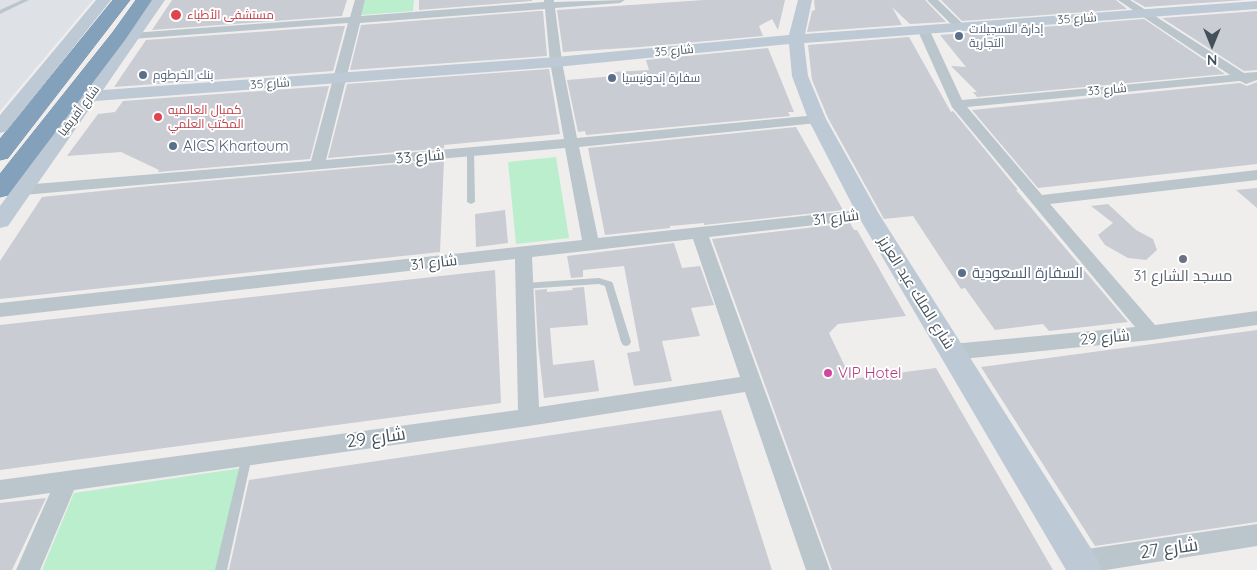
<!DOCTYPE html>
<meta charset="utf-8">
<style>
body{margin:0}
#map{position:relative;width:1257px;height:570px;overflow:hidden;background:#f0eded;font-family:Quicksand,sans-serif}
canvas{display:block}
.north{position:absolute;left:1187px;top:20px;width:50px;height:50px;-webkit-text-stroke:4px #fff;paint-order:stroke;rotate:180deg;font-size:14px;font-weight:700;line-height:20px;text-align:center;color:#45515a}
.north::after{content:'';display:block;margin:auto;width:18px;height:22px;background:#45515a;clip-path:polygon(50% 0,100% 100%,50% 72%,0 100%)}
</style>
<div id="map">
<canvas width="1257" height="570"></canvas>
<div class="north">N</div>
</div>
<script>
const g = document.querySelector('canvas').getContext('2d');
g.lineJoin = 'round';
function fill(path, color) { g.fillStyle = color; g.fill(path, 'evenodd'); }
const shape = rows => new Path2D(rows.map(r => 'M' + r).join(''));
function stroke(path, color, width, dash) { g.strokeStyle = color; g.lineWidth = width; g.lineCap = dash ? 'butt' : 'round'; g.setLineDash(dash || []); g.stroke(path); }
function label(font, color, halo, rows, align = 'center') {
  g.font = font + ' Quicksand,Cairo,sans-serif'; g.lineWidth = 4; g.setLineDash([]); g.textBaseline = 'middle'; g.strokeStyle = halo; g.fillStyle = color; for (const [text, x, y, turn = 0] of rows) {
    g.save(); g.translate(x, y); g.rotate((+turn || 0) * Math.PI / 180); g.textAlign = isNaN(turn) ? turn : align; if (halo) g.strokeText(text, 0, 0); g.fillText(text, 0, 0); g.restore();
  }
}
const airport = shape([
 [0,0,93,0,0,111]
]);
const green = shape([
 [365,0,414,0,413,11,361,15],
 [556,157,569,238,516,244,508,162],
 [242,468,217,570,42,570,74,493]
]);
const building = shape([
 [172,0,347,0,342,16,152,30],
 [419,0,532,0,532,1,419,10],
 [704,0,785,0,778,30,772,19,759,26,763,36,641,47,563,52,557,10],
 [814,0,925,0,946,22,910,24,892,7,902,25,807,32,812,11,815,10],
 [941,0,1116,0,1127,9,962,21],
 [1133,0,1245,0,1145,7],
 [539,11,543,11,547,56,350,70,361,25],
 [1257,11,1257,70,1244,71,1162,18],
 [1144,19,1225,74,977,97,973,92,977,92,951,66,966,67,940,35],
 [339,26,345,26,333,71,114,87,146,40],
 [909,37,951,112,953,111,1018,190,1016,190,1128,322,1049,331,1043,324,995,330,965,288,961,289,913,216,884,219,828,118,812,80,808,45],
 [768,48,794,112,788,112,790,116,586,135,585,131,578,132,567,80,615,76,614,72,649,70,646,60],
 [549,69,560,134,444,145,444,148,328,158,347,84],
 [1257,82,1257,164,1038,188,972,110,1240,83,1247,86],
 [329,86,310,159,158,172,159,170,121,152,67,156,98,114,115,112,123,101],
 [796,127,843,210,704,225,704,223,670,226,670,228,605,235,588,148],
 [444,160,440,252,0,299,0,261,42,197,150,186],
 [1257,188,1257,208,1236,190],
 [1108,204,1136,230,1153,239,1157,250,1146,260,1128,258,1105,245,1098,235,1113,223,1091,206],
 [505,210,508,243,476,247,475,214],
 [850,223,854,230,857,230,906,316,838,324,829,333,851,379,936,368,1053,570,832,570,712,239],
 [674,243,682,268,700,266,714,305,691,308,700,336,662,341,672,381,634,386,627,353,640,351,624,266,583,270,583,277,571,278,567,256],
 [495,270,501,403,0,470,0,325],
 [584,287,588,325,550,328,553,365,594,360,599,391,544,398,538,345,535,290,547,289,547,292,573,290,572,288],
 [1257,330,1257,522,1095,546,981,367],
 [721,410,772,570,229,570,249,480],
 [46,498,12,570,0,570,0,503]
]);
const lane = shape([
 [22,0,29,0,0,14,0,10,22,0],
 [467,150,473,150,474,152,475,202,471,204,467,202,467,150],
 [599,278,612,282,613,284,631,342,629,345,626,346,623,345,621,342,605,286,599,284,524,289,520,286,524,283,599,278],
 [247,451,251,453,252,456,227,570,215,570,242,456,243,453,247,451]
]);
const street = shape([
 [355,0,365,0,361,16,544,2,544,0,554,0,554,2,625,0,620,3,555,8,562,62,577,138,817,115,822,116,824,119,817,123,579,147,598,238,868,209,874,210,876,214,874,218,868,219,709,237,830,570,806,570,745,392,529,426,74,490,40,570,16,570,50,493,0,500,0,480,518,410,515,259,0,317,0,303,582,240,565,148,23,195,18,193,15,190,18,187,23,185,311,161,348,23,132,39,126,36,132,33,350,17,355,0],
 [545,9,550,62,564,139,326,160,360,23,545,9],
 [693,239,740,377,539,407,532,257,693,239],
 [927,0,938,0,965,26,967,28,965,30,957,30,927,0],
 [1118,0,1130,0,1244,73,1257,72,1257,80,1246,84,1240,81,967,107,1042,195,1257,170,1257,180,1050,204,1155,325,1257,311,1257,325,1151,340,952,360,945,357,942,352,945,347,952,344,1135,327,952,107,918,31,924,28,930,31,962,100,1230,75,1118,0],
 [1257,524,1257,546,1106,570,1071,570,1068,562,1071,553,1080,550,1257,524]
]);
const secondary = shape([
 [96,0,111,0,7,131,0,133,0,115,96,0],
 [151,0,165,0,103,90,556,57,789,35,798,0,812,0,805,34,1257,1,1257,9,804,43,808,76,826,119,879,214,1097,558,1102,570,1066,570,857,214,808,119,792,76,789,44,556,67,95,101,8,226,0,228,0,206,151,0]
]);
const highway = shape([
 [113,0,130,0,8,158,0,160,0,139,113,0],
 [136,0,152,0,125,40,8,195,0,197,0,174,113,32,136,0]
]);
const markers = [
 [176,15,6,"#e0444e"],
 [959,36,5,"#5c6f8a"],
 [143,75,5,"#5c6f8a"],
 [612,78,5,"#5c6f8a"],
 [158,117,5,"#e0444e"],
 [173,146,5,"#5c6f8a"],
 [1183,259,5,"#6b7280"],
 [962,273,5,"#5c6f8a"],
 [828,373,5,"#d1479c"]
];
const farHealthnames = [
 ["مستشفی الأطباء",187,15],
 ["كمبال العالميه",168,110],
 ["المكتب العلمي",168,124]
];
const farStreetnames = [
 ["شارع 35",1077,19,-4],
 ["شارع 35",674,51,-5],
 ["شارع 35",270,84,-4],
 ["شارع 33",1107,90,-5],
 ["شارع أفريقيا",79,111,-53]
];
const farServicenames = [
 ["إدارة التسجيلات",969,29],
 ["التجارية",969,43],
 ["بنك الخرطوم",153,75],
 ["سفارة إندونيسيا",622,78]
];
const serviceNames = [
 ["AICS Khartoum",183,146],
 ["السفارة السعودية",972,273]
];
const streetNames = [
 ["شارع 33",420,157,-5],
 ["شارع 31",836,218,-7],
 ["شارع 31",434,263,-6],
 ["شارع الملك عبد العزيز",916,293,58],
 ["شارع 29",1105,338,-5]
];
const worshipNames = [
 ["مسجد الشارع 31",1183,276]
];
const hotelNames = [
 ["VIP Hotel",838,373]
];
const nearStreetnames = [
 ["شارع 29",376,438,-8],
 ["شارع 27",1169,549,-8]
];
fill(airport, '#dee1e5');
fill(green, '#baeecd');
fill(building, '#c9ccd2');
stroke(highway, '#6f8ca8', 1);
fill(lane, '#bbc5cc');
fill(street, '#bbc5cc');
fill(secondary, '#bdc9d4');
fill(highway, '#84a1bc');
for (const [x, y, r, color] of markers) { const dot = new Path2D(); dot.arc(x, y, r, 0, 2 * Math.PI); g.fillStyle = color; g.fill(dot); stroke(dot, '#fff', 2); }
label('12px', '#be3a42', '#fff', farHealthnames, 'left');
label('12px', '#45515a', '#fff', farStreetnames);
label('12px', '#4e5e75', '#fff', farServicenames, 'left');
label('15px', '#4e5e75', '#fff', serviceNames, 'left');
label('15px', '#45515a', '#fff', streetNames);
label('15px', '#5b616d', '#fff', worshipNames);
label('15px', '#b23c85', '#fff', hotelNames, 'left');
label('18px', '#45515a', '#fff', nearStreetnames);
</script>
